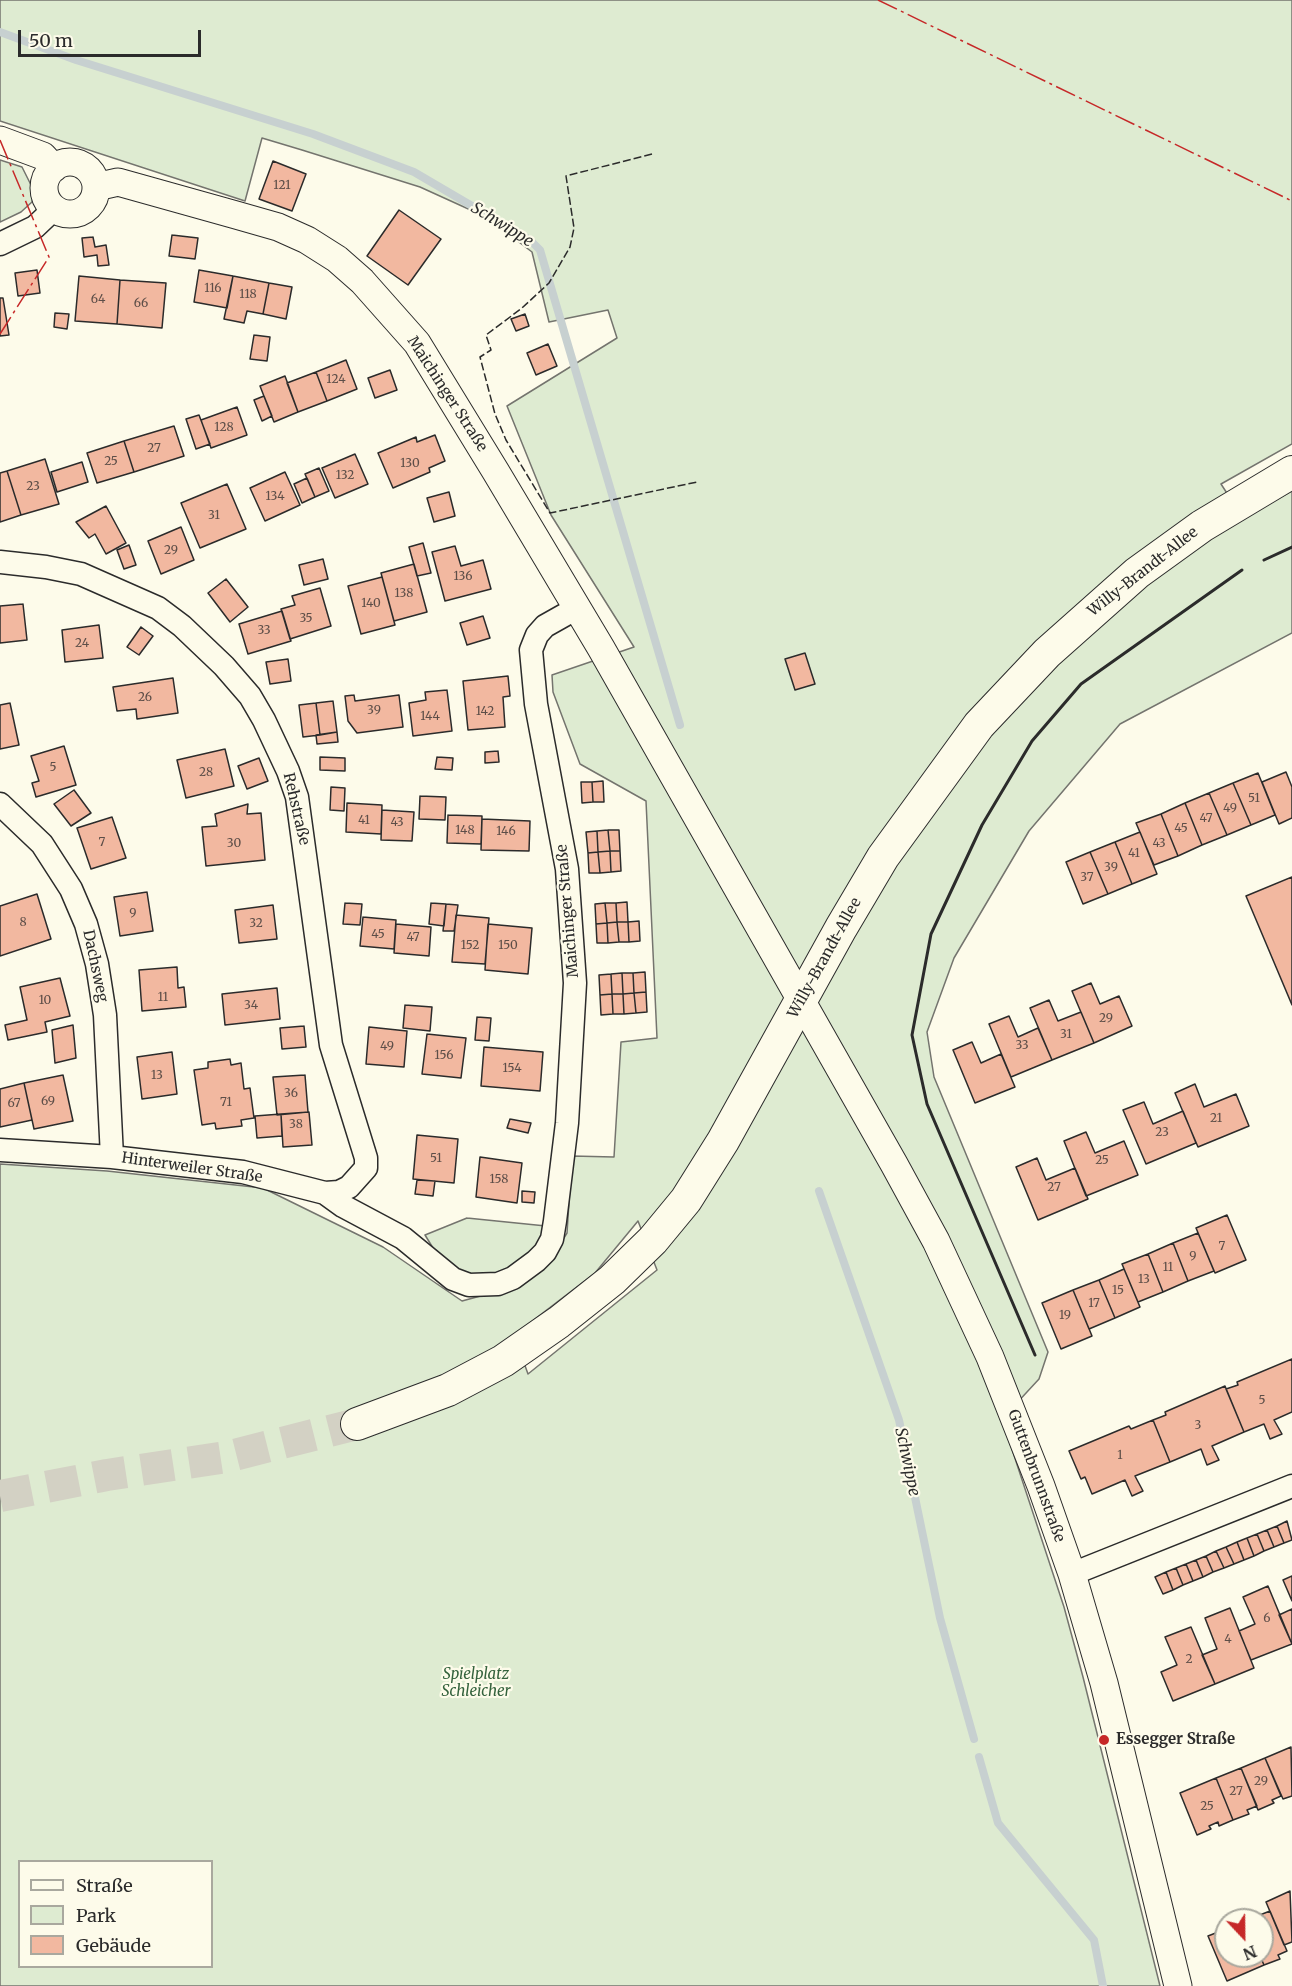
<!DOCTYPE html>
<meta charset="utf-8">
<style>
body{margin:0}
#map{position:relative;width:1292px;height:1986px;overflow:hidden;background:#fdfbea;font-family:Merriweather,serif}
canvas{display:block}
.legend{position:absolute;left:18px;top:1860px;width:195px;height:108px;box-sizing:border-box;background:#fdfbea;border:2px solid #a9a89e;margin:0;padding:8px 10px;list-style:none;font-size:18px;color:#2b2b2b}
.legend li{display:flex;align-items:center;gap:12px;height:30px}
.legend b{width:30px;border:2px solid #a9a89e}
.north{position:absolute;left:1214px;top:1908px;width:60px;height:60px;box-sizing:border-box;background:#fdfbea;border:2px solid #a9a89e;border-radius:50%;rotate:158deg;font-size:16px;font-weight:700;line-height:24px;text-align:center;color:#2b2b2b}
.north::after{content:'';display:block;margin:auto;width:21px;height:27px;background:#c62828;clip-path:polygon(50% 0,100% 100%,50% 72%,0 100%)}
.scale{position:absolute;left:18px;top:30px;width:183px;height:27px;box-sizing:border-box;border:3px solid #2b2b2b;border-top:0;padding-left:8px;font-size:18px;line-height:21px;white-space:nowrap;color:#2b2b2b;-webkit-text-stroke:4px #fdfbea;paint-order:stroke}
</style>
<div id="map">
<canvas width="1292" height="1986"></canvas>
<ul class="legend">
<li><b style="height:8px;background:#fdfbea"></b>Straße</li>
<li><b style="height:16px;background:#deebd1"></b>Park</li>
<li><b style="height:16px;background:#f2b8a0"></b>Gebäude</li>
</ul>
<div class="north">N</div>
<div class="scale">50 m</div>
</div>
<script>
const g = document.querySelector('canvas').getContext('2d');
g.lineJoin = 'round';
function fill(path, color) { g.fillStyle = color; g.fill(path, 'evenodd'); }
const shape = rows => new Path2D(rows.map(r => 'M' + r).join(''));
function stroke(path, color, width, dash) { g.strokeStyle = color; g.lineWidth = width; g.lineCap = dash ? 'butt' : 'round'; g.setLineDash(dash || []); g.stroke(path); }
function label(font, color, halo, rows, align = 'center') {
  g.font = font + ' Merriweather,serif'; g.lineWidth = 4.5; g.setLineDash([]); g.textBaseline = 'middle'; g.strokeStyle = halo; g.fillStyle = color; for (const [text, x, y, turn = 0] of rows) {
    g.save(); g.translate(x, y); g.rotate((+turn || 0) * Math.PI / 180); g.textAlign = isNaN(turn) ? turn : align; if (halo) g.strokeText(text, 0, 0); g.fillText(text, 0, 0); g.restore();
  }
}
const green = shape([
 [0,0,1292,0,1292,444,1221,484,1243,518,1292,491,1292,633,1120,724,1029,831,954,958,927,1032,934,1077,1048,1352,1039,1379,1002,1419,1064,1607,1083,1677,1160,1986,0,1986,0,1164,107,1171,263,1188,383,1247,462,1301,499,1291,551,1259,567,1233,572,1156,614,1157,621,1042,657,1038,646,801,580,764,553,692,552,675,634,647,551,515,507,406,617,338,608,310,549,322,532,252,486,217,420,187,302,150,262,138,245,201,0,121,0,0],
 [638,1221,657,1270,528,1374,514,1335,595,1273,638,1221],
 [20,1862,212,1862,212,1966,20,1966,20,1862],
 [0,160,22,167,34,191,32,202,21,212,0,222,0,160],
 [467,1218,546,1226,544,1241,513,1273,465,1276,433,1248,425,1235,467,1218]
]);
const stream = shape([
 [0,32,76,60,313,134,414,172,530,240,540,250,680,725],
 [819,1191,899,1420,940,1618,974,1739],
 [979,1757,998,1823,1094,1940,1103,1986]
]);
const building = shape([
 [273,161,306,174,292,211,259,199,273,161],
 [399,210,441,239,408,285,367,256,399,210],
 [172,235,198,238,195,259,169,256,172,235],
 [93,237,95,247,106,245,109,265,98,266,97,255,84,257,82,238,93,237],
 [37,270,40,293,18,296,15,273,37,270],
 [199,270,233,276,227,308,194,302,199,270],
 [79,276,120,280,117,324,75,321,79,276],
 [233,276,269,283,263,314,247,311,244,323,224,319,233,276],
 [120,280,166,283,162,328,117,324,120,280],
 [269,283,292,287,286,319,263,314,269,283],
 [0,298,3,298,9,335,0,336,0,298],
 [55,313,69,314,67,329,54,327,55,313],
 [525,314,529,326,516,331,511,319,525,314],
 [254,335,270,337,267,361,250,359,254,335],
 [548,344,557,366,536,375,527,353,548,344],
 [346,360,357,389,327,401,316,372,346,360],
 [390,370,397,390,375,398,368,378,390,370],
 [316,372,327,401,298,412,287,383,316,372],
 [285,376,298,412,274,422,260,386,285,376],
 [264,396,272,416,262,421,254,400,264,396],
 [237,407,247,435,211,448,201,420,237,407],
 [199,415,210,444,196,449,186,419,199,415],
 [174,426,184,456,134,472,124,441,174,426],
 [435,435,445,461,429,468,430,472,393,488,378,453,416,437,417,442,435,435],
 [124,441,134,472,97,483,87,453,124,441],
 [355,454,368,484,335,498,322,468,355,454],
 [45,459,59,504,21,515,7,471,45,459],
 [82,462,88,482,57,492,51,472,82,462],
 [319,468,329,491,315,497,305,474,319,468],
 [7,471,21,515,0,522,0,473,7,471],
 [285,472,300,505,265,521,250,488,285,472],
 [307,478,315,497,302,503,294,484,307,478],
 [227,484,246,529,200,548,181,503,227,484],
 [449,492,455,516,434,522,427,498,449,492],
 [106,506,126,543,106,554,95,534,89,538,76,522,106,506],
 [181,527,194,560,161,574,148,541,181,527],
 [423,543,431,573,417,576,409,547,423,543],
 [129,545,136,565,124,569,117,550,129,545],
 [455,546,461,566,483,560,491,589,445,601,432,552,455,546],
 [323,559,328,579,304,585,299,565,323,559],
 [414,564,427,612,394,621,381,573,414,564],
 [382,577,395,625,361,634,348,586,382,577],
 [226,579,248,607,230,622,208,593,226,579],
 [320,588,331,626,290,639,281,609,295,605,292,596,320,588],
 [23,604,27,640,0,643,0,606,23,604],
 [282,611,291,641,248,654,239,624,282,611],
 [483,616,490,638,467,645,460,623,483,616],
 [99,625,103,658,65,662,62,630,99,625],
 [141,627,153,636,139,655,127,647,141,627],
 [805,653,815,684,795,690,785,659,805,653],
 [288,659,291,681,270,684,266,662,288,659],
 [508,676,510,696,503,697,505,727,468,730,463,681,508,676],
 [173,678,178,713,137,719,136,709,117,711,113,687,173,678],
 [447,690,452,731,413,736,409,703,426,700,425,692,447,690],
 [354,695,355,701,399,695,403,727,357,733,348,721,345,696,354,695],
 [333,701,337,732,320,735,316,703,333,701],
 [10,703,19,745,0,749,0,705,10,703],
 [316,703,320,735,303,737,299,705,316,703],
 [337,732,338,742,317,744,316,735,337,732],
 [64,746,76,785,36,797,32,783,39,781,31,756,64,746],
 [225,749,234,786,186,798,177,760,225,749],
 [498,751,499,762,485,763,485,752,498,751],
 [320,757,345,758,345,771,320,770,320,757],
 [437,757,453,758,452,770,435,769,437,757],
 [259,758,268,781,247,789,238,766,259,758],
 [1286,772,1292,787,1292,818,1279,824,1262,782,1286,772],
 [1258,773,1275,815,1251,825,1233,783,1258,773],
 [603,781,604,802,593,802,592,782,603,781],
 [581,782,592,782,593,802,582,803,581,782],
 [1233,783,1251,825,1227,835,1209,793,1233,783],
 [331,787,345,788,344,811,330,810,331,787],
 [74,790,91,813,71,826,54,804,74,790],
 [1209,793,1227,835,1202,845,1185,803,1209,793],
 [420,796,446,797,445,820,419,819,420,796],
 [347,803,382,805,381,834,346,832,347,803],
 [1185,803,1202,845,1178,856,1161,814,1185,803],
 [248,804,247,814,261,813,265,860,206,866,202,827,217,826,215,814,248,804],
 [382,810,414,812,412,841,381,840,382,810],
 [1161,814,1178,856,1154,865,1136,823,1161,814],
 [448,815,482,816,481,844,447,843,448,815],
 [112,817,126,858,91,869,77,828,112,817],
 [482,819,530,821,529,851,481,850,482,819],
 [608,830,610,851,598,852,597,831,608,830],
 [608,830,619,830,620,851,610,851,608,830],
 [597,831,598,852,588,853,586,832,597,831],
 [1140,832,1157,874,1132,884,1115,842,1140,832],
 [1115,842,1132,884,1108,894,1090,852,1115,842],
 [610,851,611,872,600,873,598,852,610,851],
 [610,851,620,851,621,871,611,872,610,851],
 [598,852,600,873,589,873,588,853,598,852],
 [1090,852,1108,894,1083,904,1066,862,1090,852],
 [1292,877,1292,1005,1246,896,1292,877],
 [147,892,153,931,120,936,114,897,147,892],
 [37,894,51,939,0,956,0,906,37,894],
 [627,902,628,922,617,922,616,903,627,902],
 [345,903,362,904,360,925,343,924,345,903],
 [431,903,446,904,444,926,429,924,431,903],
 [605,903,607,923,596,924,595,904,605,903],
 [605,903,616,903,617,922,607,923,605,903],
 [446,904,458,905,454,931,443,931,446,904],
 [273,905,277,939,239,943,235,910,273,905],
 [456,915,489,918,485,964,452,962,456,915],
 [363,917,396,920,394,949,360,946,363,917],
 [639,921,640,941,629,942,628,922,639,921],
 [617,922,619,942,608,943,607,923,617,922],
 [617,922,628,922,629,942,619,942,617,922],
 [607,923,608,943,597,943,596,924,607,923],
 [396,924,431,927,429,956,394,953,396,924],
 [488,924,532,928,528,974,485,970,488,924],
 [177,967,178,988,184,987,186,1007,142,1011,139,970,177,967],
 [645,972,646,992,634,993,633,973,645,972],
 [622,973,623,994,612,994,611,974,622,973],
 [622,973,633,973,634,993,623,994,622,973],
 [611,974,612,994,600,995,599,975,611,974],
 [60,978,70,1016,45,1022,47,1032,8,1040,5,1025,27,1020,20,987,60,978],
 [1091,983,1100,1004,1119,996,1132,1026,1094,1043,1072,991,1091,983],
 [277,988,280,1019,225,1025,222,994,277,988],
 [646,992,647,1012,636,1013,634,993,646,992],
 [634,993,636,1013,624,1014,623,994,634,993],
 [612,994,613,1014,601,1015,600,995,612,994],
 [612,994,623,994,624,1014,613,1014,612,994],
 [1049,1000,1058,1021,1081,1012,1094,1043,1052,1060,1030,1008,1049,1000],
 [405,1005,432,1007,430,1031,403,1028,405,1005],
 [1009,1016,1018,1037,1038,1028,1052,1060,1011,1077,989,1024,1009,1016],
 [477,1017,491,1018,489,1041,475,1040,477,1017],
 [73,1025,76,1058,55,1063,52,1030,73,1025],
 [304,1026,306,1047,282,1049,280,1028,304,1026],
 [369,1027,407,1031,404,1067,366,1064,369,1027],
 [427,1034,466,1038,461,1078,422,1074,427,1034],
 [972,1042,981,1063,1001,1054,1015,1087,975,1103,953,1050,972,1042],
 [484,1047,543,1052,540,1091,481,1086,484,1047],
 [172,1052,177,1094,142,1099,137,1057,172,1052],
 [230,1059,231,1065,241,1063,244,1089,250,1088,254,1118,241,1120,242,1126,216,1129,215,1123,202,1125,194,1070,208,1068,208,1062,230,1059],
 [63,1075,73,1121,34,1129,24,1083,63,1075],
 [305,1075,308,1112,277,1115,273,1077,305,1075],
 [24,1083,32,1120,0,1127,0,1089,24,1083],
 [1195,1084,1204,1107,1236,1094,1249,1126,1198,1147,1175,1093,1195,1084],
 [1144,1102,1153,1124,1183,1111,1196,1143,1146,1164,1123,1110,1144,1102],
 [309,1112,312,1145,283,1147,281,1114,309,1112],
 [281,1114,282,1136,257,1138,255,1116,281,1114],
 [510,1119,531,1123,528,1133,507,1128,510,1119],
 [1086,1132,1095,1153,1124,1141,1138,1175,1086,1196,1064,1141,1086,1132],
 [417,1135,458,1139,454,1183,413,1179,417,1135],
 [480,1157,522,1163,517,1203,476,1197,480,1157],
 [1037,1158,1046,1180,1075,1168,1088,1199,1038,1220,1016,1167,1037,1158],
 [417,1180,435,1181,433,1196,415,1194,417,1180],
 [522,1191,535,1192,534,1203,522,1202,522,1191],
 [1227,1215,1246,1260,1215,1273,1196,1228,1227,1215],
 [1198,1233,1214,1271,1188,1281,1173,1243,1198,1233],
 [1173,1243,1188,1281,1163,1292,1148,1254,1173,1243],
 [1148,1254,1163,1292,1138,1302,1122,1264,1148,1254],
 [1124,1269,1140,1307,1115,1318,1099,1280,1124,1269],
 [1099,1280,1115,1318,1089,1329,1073,1290,1099,1280],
 [1073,1290,1092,1336,1061,1349,1042,1303,1073,1290],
 [1292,1359,1292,1412,1274,1420,1282,1434,1270,1439,1264,1424,1244,1432,1226,1389,1238,1385,1237,1382,1292,1359],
 [1225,1386,1244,1432,1212,1446,1219,1460,1207,1465,1201,1449,1170,1462,1153,1420,1166,1415,1165,1412,1225,1386],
 [1153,1420,1170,1462,1135,1476,1143,1491,1132,1496,1125,1480,1092,1494,1085,1477,1081,1479,1069,1451,1129,1426,1131,1429,1153,1420],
 [1287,1521,1292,1540,1284,1543,1277,1526,1287,1521],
 [1277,1526,1284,1543,1274,1547,1267,1530,1277,1526],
 [1267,1530,1274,1547,1264,1551,1257,1534,1267,1530],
 [1257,1534,1264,1551,1254,1556,1247,1538,1257,1534],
 [1247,1538,1254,1556,1244,1560,1237,1542,1247,1538],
 [1237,1542,1244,1560,1234,1564,1226,1547,1237,1542],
 [1226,1547,1234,1564,1224,1568,1216,1551,1226,1547],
 [1216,1551,1224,1568,1213,1572,1206,1556,1216,1551],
 [1206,1556,1213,1572,1203,1577,1196,1560,1206,1556],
 [1196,1560,1203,1577,1193,1581,1186,1564,1196,1560],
 [1186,1564,1193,1581,1183,1585,1176,1568,1186,1564],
 [1176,1568,1183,1585,1173,1590,1166,1572,1176,1568],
 [1166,1572,1173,1590,1163,1594,1155,1577,1166,1572],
 [1292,1576,1292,1601,1283,1580,1292,1576],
 [1268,1586,1292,1644,1251,1660,1239,1631,1255,1624,1243,1597,1268,1586],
 [1230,1608,1254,1668,1215,1684,1202,1655,1217,1649,1205,1618,1230,1608],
 [1292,1609,1292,1644,1279,1615,1292,1609],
 [1191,1627,1215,1684,1173,1701,1161,1672,1177,1665,1165,1637,1191,1627],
 [1291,1747,1292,1796,1283,1799,1265,1758,1291,1747],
 [1265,1758,1281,1796,1272,1800,1274,1803,1258,1810,1241,1768,1265,1758],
 [1241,1768,1257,1806,1247,1810,1249,1814,1233,1820,1216,1778,1241,1768],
 [1216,1778,1233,1820,1219,1826,1218,1822,1209,1826,1211,1829,1197,1835,1180,1793,1216,1778],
 [1290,1891,1292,1942,1284,1945,1266,1902,1290,1891],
 [1270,1911,1287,1951,1278,1955,1280,1959,1264,1965,1260,1956,1262,1920,1247,1920,1270,1911],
 [1226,1929,1226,1956,1260,1956,1264,1965,1227,1981,1208,1936,1226,1929]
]);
const secondaryTunnel = shape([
 [0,1496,107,1475,226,1457,357,1424]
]);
const minor = shape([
 [0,244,35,227,54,209],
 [0,562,46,567,81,574,158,608,182,626,224,666,250,696,264,720,288,771,297,797,331,1045,366,1158,366,1168,349,1187,339,1192,325,1193],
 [0,804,42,844,71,889,86,924,97,964,105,1015,112,1157],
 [0,1150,112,1157,243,1172,325,1193,343,1206,403,1238,453,1279,469,1285,498,1284,513,1278,536,1261,545,1252,552,1239,555,1221,567,1123,575,983,567,869,536,704,531,650,537,635,545,626,577,608],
 [1072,1574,1292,1486]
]);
const tertiary = shape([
 [0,140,43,156,54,168],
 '44 188a26 26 0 1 1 52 0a26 26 0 1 1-52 0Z',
 [96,187,118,182,236,215,278,227,307,240,337,259,362,281,417,343,496,472,601,648,894,1164,936,1241,990,1357,1041,1486,1072,1574,1104,1683,1178,1986]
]);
const secondary = shape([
 [357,1424,448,1390,503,1361,559,1322,612,1280,653,1240,686,1200,723,1141,841,928,883,857,979,725,1047,653,1137,573,1202,526,1292,472]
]);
const fence = shape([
 [652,154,566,176,574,228,570,247,549,283,522,308,486,335,491,350,480,357,495,414,506,440,550,513,697,482]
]);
const wall = shape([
 [1264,560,1292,547],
 [1035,1355,927,1104,912,1035,931,934,982,825,1032,741,1081,684,1242,570]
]);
const power = shape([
 [878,0,1292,201],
 [0,140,49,257,0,334]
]);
const markers = [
 [1104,1740,6,"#c62828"]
];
const numberNames = [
 ["121",282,186],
 ["116",213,289],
 ["118",248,295],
 ["64",98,300],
 ["66",141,304],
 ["124",336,380],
 ["128",224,428],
 ["27",154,449],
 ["25",111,462],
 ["130",410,464],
 ["132",345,476],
 ["23",33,487],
 ["134",275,497],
 ["31",214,516],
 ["29",171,551],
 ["136",463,577],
 ["138",404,594],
 ["140",371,604],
 ["35",306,619],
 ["33",264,631],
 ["24",82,644],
 ["26",145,698],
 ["39",374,711],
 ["142",485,712],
 ["144",430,717],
 ["5",53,768],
 ["28",206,773],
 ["51",1254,799],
 ["49",1230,809],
 ["47",1206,819],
 ["41",364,821],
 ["43",397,823],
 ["45",1181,829],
 ["148",465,831],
 ["146",506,832],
 ["7",102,843],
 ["30",234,844],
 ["43",1159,844],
 ["41",1134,854],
 ["39",1111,868],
 ["37",1087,878],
 ["9",133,914],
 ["8",23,923],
 ["32",256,924],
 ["45",378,935],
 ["47",413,938],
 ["152",470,946],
 ["150",508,946],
 ["11",163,998],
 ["10",45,1001],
 ["34",251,1006],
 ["29",1106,1019],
 ["31",1066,1035],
 ["33",1022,1046],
 ["49",387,1047],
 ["156",444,1056],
 ["154",512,1069],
 ["13",157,1076],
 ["36",291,1094],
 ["69",48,1102],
 ["71",226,1103],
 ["67",14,1104],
 ["21",1216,1119],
 ["38",296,1125],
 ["23",1162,1133],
 ["51",436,1159],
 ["25",1102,1161],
 ["158",499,1180],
 ["27",1054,1188],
 ["7",1222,1247],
 ["9",1193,1257],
 ["11",1168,1268],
 ["13",1144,1280],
 ["15",1118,1291],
 ["17",1094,1304],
 ["19",1065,1316],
 ["5",1262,1401],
 ["3",1198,1426],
 ["1",1120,1456],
 ["6",1267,1619],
 ["4",1228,1640],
 ["2",1189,1660],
 ["29",1261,1782],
 ["27",1236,1792],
 ["25",1207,1807]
];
const streetNames = [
 ["Maichinger Straße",447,394,57],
 ["Willy-Brandt-Allee",1143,572,-38],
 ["Rehstraße",296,809,77],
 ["Maichinger Straße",568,911,-95],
 ["Willy-Brandt-Allee",825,958,-61],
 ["Dachsweg",95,966,78],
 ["Hinterweiler Straße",192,1168,8],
 ["Guttenbrunnstraße",1036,1476,70]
];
const parkNames = [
 ["Spielplatz",476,1675],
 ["Schleicher",476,1692]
];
const poiNames = [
 ["Essegger Straße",1116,1740]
];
const waterNames = [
 ["Schwippe",502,225,32],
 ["Schwippe",907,1462,78]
];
fill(green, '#deebd1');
stroke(green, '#74746e', 1.5);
stroke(stream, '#c7d0d0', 8);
fill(building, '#f2b8a0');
stroke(building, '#2b2b2b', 1.5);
stroke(secondaryTunnel, '#d3d1c4', 32, [32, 16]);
stroke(minor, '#2b2b2b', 25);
stroke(tertiary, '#2b2b2b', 29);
stroke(secondary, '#2b2b2b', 34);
stroke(minor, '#fdfbea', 22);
stroke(tertiary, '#fdfbea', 27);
stroke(secondary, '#fdfbea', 32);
stroke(fence, '#2b2b2b', 1.5, [8, 3]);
stroke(wall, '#2b2b2b', 3);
stroke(power, '#c62828', 1.5, [21, 4.5, 3, 4.5]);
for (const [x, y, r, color] of markers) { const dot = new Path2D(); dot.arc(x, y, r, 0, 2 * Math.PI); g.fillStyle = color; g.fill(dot); stroke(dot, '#fdfbea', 2); }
label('12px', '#5d4e48', null, numberNames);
label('15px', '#2b2b2b', '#fdfbea', streetNames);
label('italic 15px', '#34623c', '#fdfbea', parkNames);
label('bold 15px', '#2b2b2b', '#fdfbea', poiNames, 'left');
label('italic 16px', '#2b2b2b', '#fdfbea', waterNames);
</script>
